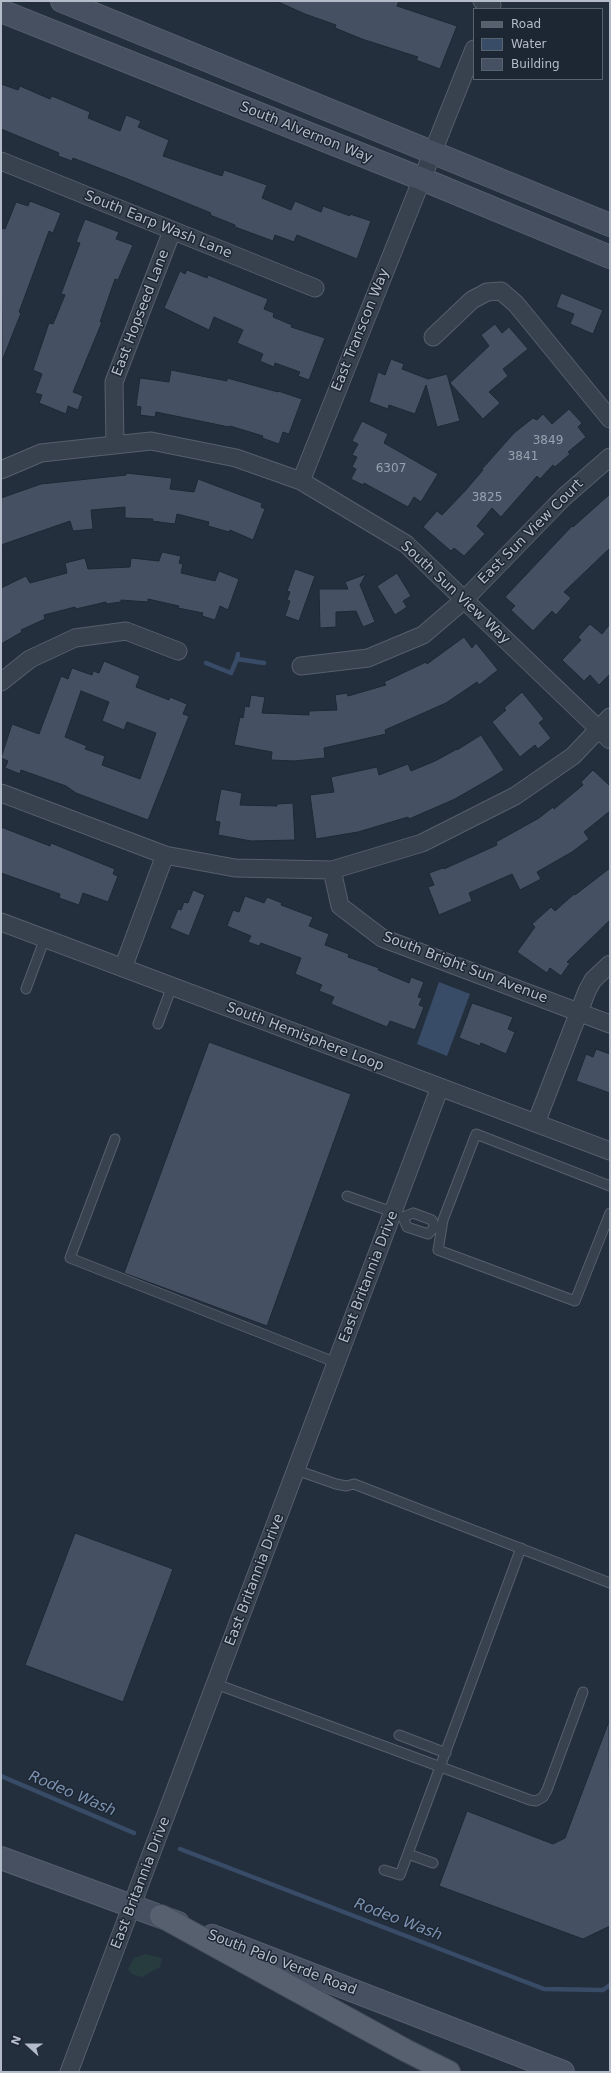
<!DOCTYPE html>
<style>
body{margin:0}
#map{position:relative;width:611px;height:2073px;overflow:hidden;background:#242f3e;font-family:"DejaVu Sans",sans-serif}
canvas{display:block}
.frame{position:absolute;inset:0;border:2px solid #b4bcc9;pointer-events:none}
.legend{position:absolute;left:473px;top:8px;width:130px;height:72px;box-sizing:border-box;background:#1d2633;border:1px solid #59626f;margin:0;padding:5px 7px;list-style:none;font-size:12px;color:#b4bcc9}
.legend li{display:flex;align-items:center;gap:8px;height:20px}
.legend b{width:20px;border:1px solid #59626f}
.north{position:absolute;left:8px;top:2025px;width:40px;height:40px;-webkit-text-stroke:3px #1d2633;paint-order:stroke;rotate:291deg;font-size:11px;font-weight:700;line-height:16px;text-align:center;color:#b4bcc9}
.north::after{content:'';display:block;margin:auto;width:14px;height:18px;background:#b4bcc9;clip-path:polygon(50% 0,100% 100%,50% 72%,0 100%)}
</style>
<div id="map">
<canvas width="611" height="2073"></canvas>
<div class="frame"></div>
<ul class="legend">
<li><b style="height:5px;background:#56606e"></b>Road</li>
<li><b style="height:11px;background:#394c67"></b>Water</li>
<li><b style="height:11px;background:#455162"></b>Building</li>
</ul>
<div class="north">N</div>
</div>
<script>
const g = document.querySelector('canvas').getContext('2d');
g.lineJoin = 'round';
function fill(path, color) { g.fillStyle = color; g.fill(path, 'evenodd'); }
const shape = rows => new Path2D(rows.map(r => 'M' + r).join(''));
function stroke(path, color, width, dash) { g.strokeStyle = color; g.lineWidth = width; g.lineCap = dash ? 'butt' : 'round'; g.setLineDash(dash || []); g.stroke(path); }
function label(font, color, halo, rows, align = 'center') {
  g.font = font + ' "DejaVu Sans",sans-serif'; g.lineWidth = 3; g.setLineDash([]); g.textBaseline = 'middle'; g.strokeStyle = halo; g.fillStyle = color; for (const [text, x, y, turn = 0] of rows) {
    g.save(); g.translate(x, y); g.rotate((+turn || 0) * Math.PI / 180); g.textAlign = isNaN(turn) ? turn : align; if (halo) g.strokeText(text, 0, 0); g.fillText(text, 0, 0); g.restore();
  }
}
const green = shape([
 [145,1954,162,1958,160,1967,142,1977,132,1974,128,1969,134,1958]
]);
const water = shape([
 [439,982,470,994,447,1056,417,1044]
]);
const stream = shape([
 [238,654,237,659,264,663],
 [206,663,231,673,237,659],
 [1,1776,134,1833],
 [180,1849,544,1989,603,1990,610,1985]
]);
const building = shape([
 [276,1,399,1,397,6,457,26,440,69,416,60,418,57,362,39,335,28,336,25,305,14,276,1],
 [1,84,18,90,20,86,50,99,52,96,90,112,88,118,120,131,126,115,141,121,138,127,169,140,163,156,222,176,224,170,267,185,262,198,291,210,295,201,321,212,323,206,350,216,350,214,371,221,357,259,297,235,294,242,275,235,273,241,235,227,235,225,210,215,211,213,125,178,73,158,72,161,58,156,59,153,1,129,1,84],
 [30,201,61,213,53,233,49,231,19,312,21,313,2,361,1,228,5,229,16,202,28,206,30,201],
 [85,219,119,232,116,239,133,245,118,280,115,279,100,322,102,322,73,392,83,396,78,410,68,406,66,414,39,403,42,395,35,393,42,374,33,370,49,323,53,324,65,295,61,294,80,243,76,242,85,219],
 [187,270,207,278,208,275,268,299,264,309,274,313,273,317,292,325,291,327,325,338,309,380,298,376,300,372,275,363,274,367,260,361,263,354,237,343,243,330,214,317,209,330,164,308,180,271,185,274,187,270],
 [561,293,603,310,593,334,570,324,574,314,556,307,561,293],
 [495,324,502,333,509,327,528,349,503,369,508,376,489,392,500,403,483,419,450,383,489,346,481,335,495,324],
 [391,359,404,364,402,369,428,379,447,374,460,421,437,427,426,385,415,414,389,405,388,409,369,402,378,372,385,375,391,359],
 [171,370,227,381,227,378,278,392,278,391,302,399,289,434,283,432,279,444,262,438,263,436,230,426,229,427,156,412,155,417,140,415,141,407,136,406,140,378,169,382,171,370],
 [569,409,582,423,578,427,586,437,568,452,570,454,555,467,553,465,540,479,537,476,501,517,492,508,477,526,485,534,464,556,454,548,451,551,423,527,437,511,442,515,465,491,483,470,482,469,514,433,533,418,537,420,543,414,552,424,569,409],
 [362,421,388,434,384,443,438,474,421,502,414,497,408,507,364,483,363,485,351,479,356,469,352,467,357,457,352,455,358,444,352,441,362,421],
 [126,473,172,478,170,489,194,492,198,479,262,503,261,507,265,509,253,540,230,530,229,532,208,526,209,522,177,514,175,524,152,521,153,519,125,518,125,507,91,510,93,529,73,531,70,521,1,545,1,498,41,484,126,475,126,473],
 [610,494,610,548,564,592,571,598,556,615,552,611,533,631,511,610,515,606,505,597,572,526,573,527,610,494],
 [162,552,181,556,179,563,183,564,181,573,215,581,219,571,239,579,228,610,220,606,215,620,202,616,203,613,178,608,179,606,148,599,148,602,121,600,121,602,106,604,106,602,76,609,75,607,44,615,45,619,21,630,22,632,1,644,1,588,26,576,30,583,67,573,65,563,85,558,88,569,130,567,131,558,159,561,162,552],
 [295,569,315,576,299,621,285,616,290,601,287,600,290,592,287,591,295,569],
 [397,573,411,596,403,601,407,607,395,615,377,586,397,573],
 [366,574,360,585,375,622,363,627,356,611,336,612,336,627,320,628,319,589,348,589,345,582,366,574],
 [590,624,602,634,610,624,610,674,599,685,590,675,584,681,562,660,581,640,578,637,590,624],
 [464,637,472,648,476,643,498,670,479,685,477,682,446,703,385,730,386,734,324,748,325,758,294,761,271,760,272,752,234,745,240,717,243,718,245,706,249,707,251,695,265,697,262,713,309,715,309,711,337,710,335,695,347,693,348,696,386,685,384,682,426,662,427,664,464,637],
 [104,661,140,676,136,687,169,700,170,697,187,704,183,714,189,716,148,820,76,793,66,786,21,770,20,774,5,768,8,761,1,758,12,724,39,734,61,676,68,679,72,668,92,675,93,671,99,673,104,661],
 [81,691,109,702,102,721,124,730,127,722,156,733,140,779,102,765,105,756,85,749,87,746,65,737,81,691],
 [522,692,544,719,539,723,551,738,538,749,535,745,520,757,492,722,506,710,504,708,522,692],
 [481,735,504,770,493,777,455,799,409,819,408,817,358,832,316,839,310,795,334,792,331,777,377,767,379,775,408,764,411,771,435,761,457,749,457,750,481,735],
 [593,770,610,786,610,811,584,832,589,839,572,852,537,872,541,879,520,890,512,874,469,893,472,901,439,915,428,887,434,885,429,873,443,868,444,869,497,845,496,842,539,818,553,807,554,809,583,785,581,782,593,770],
 [221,789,242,793,240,805,277,806,277,804,293,803,295,840,251,841,218,835,220,822,215,821,221,789],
 [1,827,50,846,51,843,115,869,113,874,118,876,108,902,83,893,79,905,59,898,60,894,1,873,1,827],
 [610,868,610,920,567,962,570,963,561,976,550,968,547,973,517,952,535,927,532,924,551,907,555,911,574,894,575,895,610,868],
 [193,890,205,895,189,936,170,928,178,909,181,910,184,902,188,903,193,890],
 [245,896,264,903,267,897,282,903,281,905,313,917,309,926,329,934,325,945,349,954,348,957,379,968,378,970,409,983,411,977,424,982,418,997,422,998,419,1005,424,1007,415,1030,390,1021,387,1027,331,1004,334,997,319,991,322,985,295,974,301,958,261,943,259,946,248,942,251,936,227,926,233,910,239,912,245,896],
 [472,1003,513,1017,508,1029,515,1032,506,1054,481,1043,480,1046,459,1038,472,1003],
 [209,1042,351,1094,267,1326,124,1273,209,1042],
 [596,1049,610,1054,610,1093,576,1081,586,1054,593,1057,596,1049],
 [75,1533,173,1569,123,1702,25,1665,75,1533],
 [609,1721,610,1926,583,1939,439,1886,467,1811,553,1844,565,1838,609,1721]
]);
const lane = shape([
 [26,989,45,938],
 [158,1024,172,986],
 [115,1139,70,1258,337,1363],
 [610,1186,476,1134,443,1220,438,1250,575,1301,610,1213],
 [347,1196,395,1213],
 [413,1213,432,1220,435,1227,428,1234,407,1227,403,1217,413,1213],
 [296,1470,336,1484,346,1486,354,1484,610,1583],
 [216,1684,530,1800,536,1801,543,1797,547,1790,583,1692],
 [399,1735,446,1753],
 [408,1854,433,1863],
 [384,1870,400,1875,521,1548]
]);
const street = shape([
 [482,1,492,5],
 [1,161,315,288],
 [433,337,472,300,487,292,501,291,516,304,610,419],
 [115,445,114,382,172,231],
 [1,470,41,453,151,441,236,458,301,481,406,544,610,740],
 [301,481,474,49],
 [301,666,368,658,423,635,464,600,564,497,610,457],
 [1,682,30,659,75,638,126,631,178,651],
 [1,793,165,855,235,868,332,870,422,843,515,796,573,756,610,717],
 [332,870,340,906,382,938,610,1024],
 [1,922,610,1151],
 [123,968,165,855],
 [536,1123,587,991,593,980,610,964],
 [69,2072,440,1087]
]);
const secondary = shape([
 [62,1,610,225],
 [1,11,422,179,610,257],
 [1,1858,178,1923],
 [212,1936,563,2072]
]);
const primary = shape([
 [161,1916,405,2050,449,2072]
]);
const numberNames = [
 ["3849",548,441],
 ["3841",523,457],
 ["6307",391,469],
 ["3825",487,498]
];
const streetNames = [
 ["South Alvernon Way",306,133,22],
 ["South Earp Wash Lane",158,225,22],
 ["East Hopseed Lane",141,313,-69],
 ["East Transcon Way",361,330,-68],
 ["East Sun View Court",531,532,-45],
 ["South Sun View Way",455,593,43],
 ["South Bright Sun Avenue",465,968,21],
 ["South Hemisphere Loop",305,1037,21],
 ["East Britannia Drive",369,1277,-69],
 ["East Britannia Drive",255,1580,-69],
 ["East Britannia Drive",141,1883,-69],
 ["South Palo Verde Road",282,1963,21]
];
const waterNames = [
 ["Rodeo Wash",72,1794,23],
 ["Rodeo Wash",398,1920,21]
];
fill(green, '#263c3f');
fill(water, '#394c67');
stroke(stream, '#394c67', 4.5);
fill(building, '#455162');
stroke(building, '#1f2835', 1);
stroke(lane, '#565f6c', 11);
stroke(street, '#565f6c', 19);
stroke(secondary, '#565f6c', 24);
stroke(primary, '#414a57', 24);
stroke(lane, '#38414e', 9);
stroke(street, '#38414e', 17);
stroke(secondary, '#465061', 22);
stroke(primary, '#56606e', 22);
label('12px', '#98a1af', null, numberNames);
label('14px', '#b4bcc9', '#1d2633', streetNames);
label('italic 15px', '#7c92b1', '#1d2633', waterNames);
</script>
